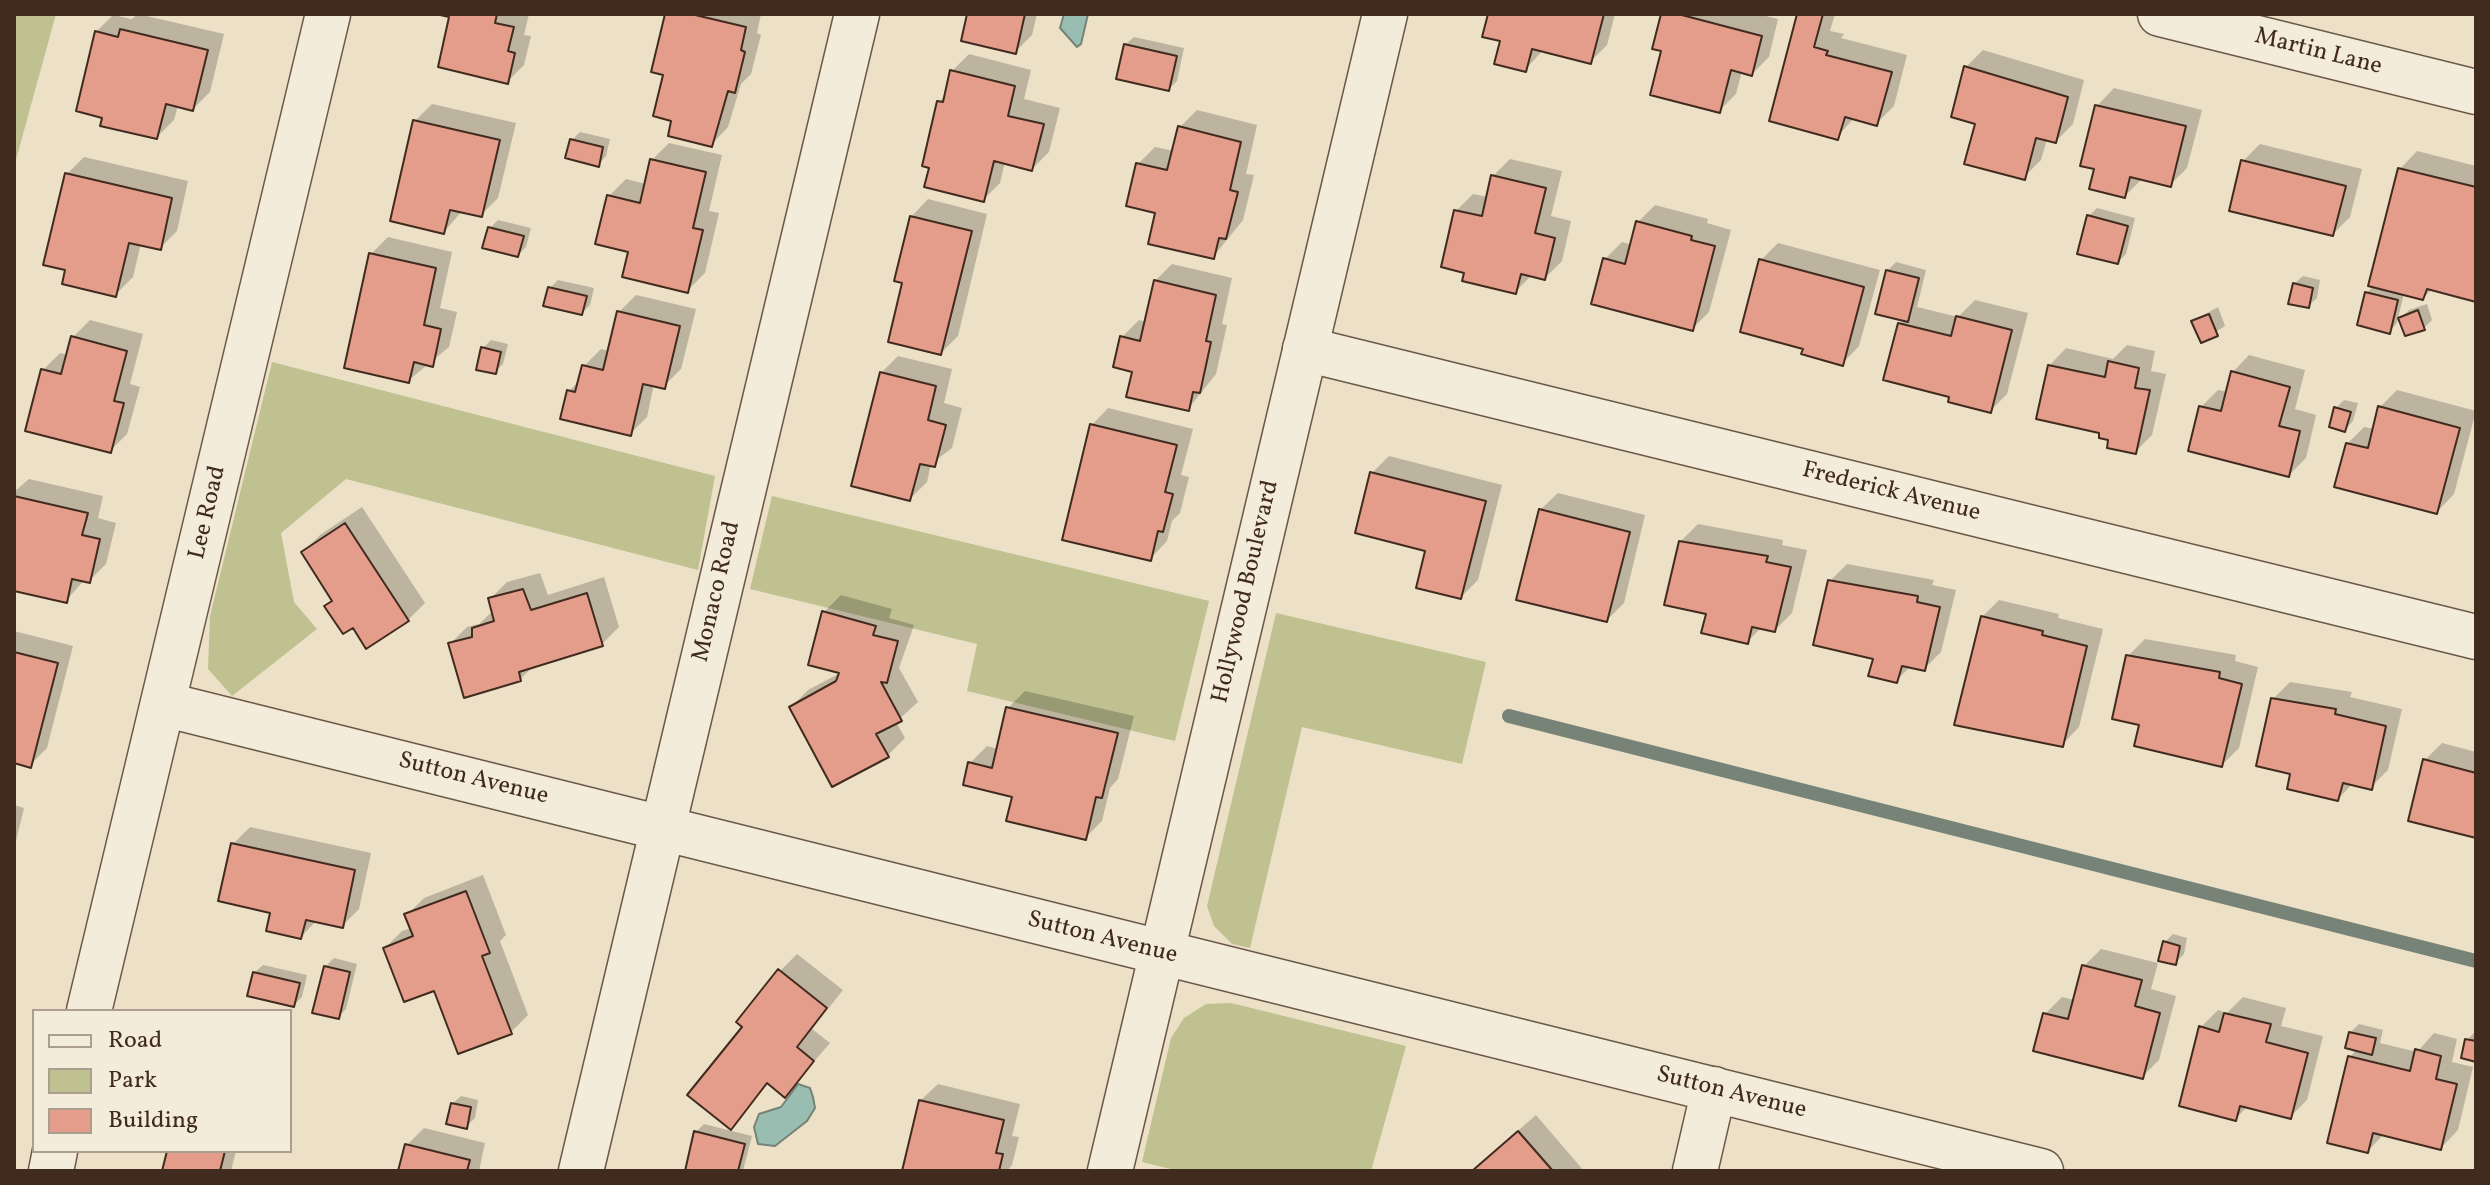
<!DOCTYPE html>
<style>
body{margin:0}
#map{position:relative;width:2490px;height:1185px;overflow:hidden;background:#ece1c7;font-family:Vollkorn,serif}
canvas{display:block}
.frame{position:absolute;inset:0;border:16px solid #412a1e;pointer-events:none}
.legend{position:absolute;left:32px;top:1009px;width:260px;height:144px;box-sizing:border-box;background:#f3ecdb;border:2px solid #ac9e8f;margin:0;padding:10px 14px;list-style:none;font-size:24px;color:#412a1e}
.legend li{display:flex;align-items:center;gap:16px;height:40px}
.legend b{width:40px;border:2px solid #ac9e8f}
</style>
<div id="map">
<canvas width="2490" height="1185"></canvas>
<div class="frame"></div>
<ul class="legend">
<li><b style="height:10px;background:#f3ecdb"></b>Road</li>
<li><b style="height:22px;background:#bfc191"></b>Park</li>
<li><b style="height:22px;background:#e59d8b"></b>Building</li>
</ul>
</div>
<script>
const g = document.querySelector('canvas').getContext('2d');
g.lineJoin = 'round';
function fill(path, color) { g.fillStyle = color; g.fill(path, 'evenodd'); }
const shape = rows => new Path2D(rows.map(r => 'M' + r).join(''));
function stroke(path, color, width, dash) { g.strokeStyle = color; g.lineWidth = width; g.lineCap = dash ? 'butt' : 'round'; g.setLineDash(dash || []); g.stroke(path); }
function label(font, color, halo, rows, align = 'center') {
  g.font = font + ' Vollkorn,serif'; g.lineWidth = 7; g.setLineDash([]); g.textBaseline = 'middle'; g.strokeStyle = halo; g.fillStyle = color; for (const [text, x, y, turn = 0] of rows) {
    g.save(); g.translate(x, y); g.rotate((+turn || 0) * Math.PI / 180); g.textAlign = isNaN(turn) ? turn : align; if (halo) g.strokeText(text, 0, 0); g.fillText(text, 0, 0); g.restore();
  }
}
const green = shape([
 [14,14,56,14,14,167],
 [272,362,715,476,698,570,346,479,281,533,294,602,317,629,232,696,208,669,210,616],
 [772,496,1209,601,1175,741,967,691,977,644,750,589],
 [1276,613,1486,662,1462,764,1302,727,1250,948,1232,944,1214,926,1207,906],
 [1231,1003,1406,1046,1371,1171,1179,1171,1142,1162,1171,1038,1184,1018,1206,1004]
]);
const water = shape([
 [1064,14,1088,14,1081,44,1077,47,1060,28,1064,14],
 [798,1084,810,1088,813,1097,815,1108,807,1121,775,1146,758,1144,754,1127,759,1114,781,1107,798,1084]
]);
const shadow = shape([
 [138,14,224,34,210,92,193,109,178,105,174,120,157,137,104,117,96,32,113,15,132,19],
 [445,14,529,14,524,35,531,36,524,65,507,82,452,16],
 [667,14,761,14,757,33,761,35,751,74,741,84,728,127,711,145,674,119,666,73],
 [969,14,1037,14,1032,35,1015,52],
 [1490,14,1615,14,1607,45,1590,62,1543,50,1525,70,1502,39],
 [1663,14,1758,14,1778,19,1769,57,1752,74,1742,71,1736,94,1719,111,1663,50],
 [1799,14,1835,14,1830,31,1844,34,1841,38,1907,55,1894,106,1877,123,1855,117,1837,137],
 [1134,37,1184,48,1177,81,1169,89,1125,45],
 [1983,50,2084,80,2073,124,2056,141,2047,139,2041,160,2024,177,1978,122,1966,67],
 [969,54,1031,70,1024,99,1060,108,1049,152,1032,169,1005,162,1000,183,983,200,931,166,939,102,946,95,952,71],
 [2114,88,2202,110,2187,168,2170,185,2143,178,2125,196,2096,168,2097,106],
 [432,104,516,123,498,198,481,215,462,211,444,232,415,121],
 [1197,110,1257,125,1246,174,1254,175,1243,220,1213,257,1158,212,1138,164,1155,147,1174,151,1180,127],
 [580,132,610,139,606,156,598,165,572,140],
 [669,143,722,155,709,211,719,213,705,273,688,290,609,196,626,179,646,184,652,160],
 [2260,144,2362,169,2350,217,2333,234,2243,161],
 [2417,151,2476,166,2476,300,2433,288,2423,298,2404,293,2397,323,2389,332,2367,293,2374,285,2400,169],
 [84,157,188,181,177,231,160,248,141,243,133,277,116,294,68,269,67,174],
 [1510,159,1562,171,1551,216,1571,221,1562,261,1545,278,1532,275,1515,292,1466,271,1456,211,1473,194,1488,197,1493,176],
 [928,199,987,214,958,336,941,353,911,217],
 [1655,205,1708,219,1707,223,1731,230,1709,312,1692,329,1605,259,1622,242,1632,245,1638,222],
 [2097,208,2135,218,2126,254,2118,262,2089,216],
 [498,220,531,228,526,247,518,255,490,228],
 [388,237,452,252,440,308,457,312,449,347,409,380,371,254],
 [1778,243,1880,270,1859,346,1842,364,1761,260],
 [1896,262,1926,270,1917,307,1958,317,1975,300,2028,313,2007,394,1990,411,1952,396,1900,324,1905,319,1887,271],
 [1172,264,1232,278,1222,324,1227,325,1216,374,1188,409,1134,371,1122,337,1139,320,1146,322,1155,281],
 [2303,276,2320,280,2317,298,2308,306,2294,284],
 [558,280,594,288,590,305,582,313,550,288],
 [636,295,696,309,681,369,664,386,654,384,647,417,630,434,569,391,581,379,584,366,601,349,609,351,619,312],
 [2427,304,2432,320,2424,328,2400,319,2409,310],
 [2218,307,2225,326,2202,341,2193,321],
 [90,320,143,334,130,384,140,387,127,434,110,451,43,370,60,353,68,355,73,337],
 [491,340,508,344,503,364,495,372,483,348],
 [2127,345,2155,351,2151,371,2166,374,2152,435,2135,452,2101,432,2049,366,2066,348,2113,359],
 [2249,355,2305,370,2295,409,2316,415,2306,458,2289,475,2201,407,2218,390,2228,392,2232,373],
 [898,356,952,369,944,403,962,408,952,448,931,464,927,482,910,499,881,373],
 [2397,390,2476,411,2454,494,2437,512,2347,444,2364,427,2375,429,2380,407],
 [2344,400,2358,403,2353,421,2345,430,2336,408],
 [1108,408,1193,429,1181,475,1189,477,1180,513,1172,521,1167,541,1150,559,1091,426],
 [1389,456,1502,485,1478,580,1461,597,1372,473],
 [29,479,103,496,98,518,116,523,106,564,89,581,84,580,66,601,14,589,14,492],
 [1558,493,1645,515,1624,603,1607,620,1540,510],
 [362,507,425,603,408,620,353,625,327,606,334,599,303,552,320,535],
 [1698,524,1783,540,1782,545,1807,550,1792,613,1775,630,1762,627,1747,642,1708,613,1680,542],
 [1847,564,1934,580,1932,585,1956,590,1941,652,1924,669,1911,666,1896,681,1875,658,1830,581],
 [540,573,548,595,604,577,619,627,602,644,534,666,520,679,450,644,467,627,479,624,493,611,490,599,507,582],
 [841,595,892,609,889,618,914,625,899,668,918,702,896,722,905,738,888,755,791,707,808,690,842,672,824,612],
 [1999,600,2059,614,2058,618,2103,629,2079,727,2062,745,1957,723,1982,617],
 [14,631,73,646,47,748,30,765,14,761],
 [2145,639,2236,655,2235,661,2258,667,2239,748,2222,765,2128,656],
 [2290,682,2352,692,2350,697,2402,709,2388,770,2371,787,2353,783,2338,799,2293,772,2273,699],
 [1025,691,1134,716,1118,779,1110,788,1102,821,1085,838,1014,795,970,763,987,746,998,749,1008,708],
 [2442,743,2476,752,2476,836,2425,760],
 [14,805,24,808,14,849],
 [250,827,371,853,359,909,342,926,317,920,301,937,272,911,233,844],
 [483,875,506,935,500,941,528,1015,511,1032,435,989,385,948,402,931,412,928,407,915,424,898],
 [2173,934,2187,938,2184,954,2175,963,2165,942],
 [2101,949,2158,963,2151,989,2176,996,2159,1060,2142,1077,2045,1014,2062,997,2075,1000,2084,966],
 [797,954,843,990,812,1029,830,1043,785,1095,769,1083,730,1127,745,1027,780,971],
 [334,958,357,964,346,1009,338,1017,325,967],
 [263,965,307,975,302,997,294,1005,254,973],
 [2243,997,2286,1008,2281,1026,2323,1036,2307,1100,2290,1117,2248,1106,2235,1119,2201,1027,2218,1010,2227,1013],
 [2359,1024,2383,1030,2380,1043,2417,1052,2434,1033,2457,1039,2452,1062,2473,1067,2458,1130,2441,1148,2384,1134,2368,1151,2350,1057,2357,1049,2350,1033],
 [2476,1031,2476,1060,2467,1040],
 [938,1084,1020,1104,1012,1136,1019,1137,1012,1165,1007,1171,904,1171,920,1101],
 [461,1096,478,1100,475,1118,467,1126,452,1104],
 [1536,1115,1584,1171,1475,1171,1490,1155],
 [704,1124,752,1136,743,1171,687,1171,696,1132],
 [424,1128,485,1143,479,1171,401,1171,407,1145],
 [169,1151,236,1151,231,1171,164,1171]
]);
const stream = shape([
 [1509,716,2476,961]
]);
const building = shape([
 [436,14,497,14,495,23,514,27,508,51,515,53,508,84,438,67,449,17,436,14],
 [665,14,691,14,746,27,741,50,745,52,735,93,728,91,712,147,668,136,671,121,653,116,663,75,651,72,665,14],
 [967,14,1025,14,1016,54,961,41,967,14],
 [1488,14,1604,14,1591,64,1532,49,1526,72,1494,64,1500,41,1482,37,1488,14],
 [1661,14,1678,14,1762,36,1752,76,1731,70,1720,113,1650,95,1661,51,1652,49,1661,14],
 [1797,14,1823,14,1814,47,1828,51,1826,55,1892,72,1877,126,1845,117,1838,140,1769,121,1797,14],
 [120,29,208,50,193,111,166,104,157,139,100,126,102,118,76,111,95,31,118,37,120,29],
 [1124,44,1177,56,1169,91,1116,79,1124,44],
 [1964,66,2068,97,2056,143,2036,138,2025,180,1964,164,1975,124,1951,117,1964,66],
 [950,70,1015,86,1008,116,1044,124,1032,171,994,161,984,202,924,187,929,168,922,166,937,101,943,102,950,70],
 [2095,105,2186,126,2171,187,2130,177,2125,198,2089,189,2094,169,2080,166,2095,105],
 [413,120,500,140,482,217,450,210,444,234,390,221,413,120],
 [1178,126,1241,142,1230,190,1238,192,1226,239,1219,238,1214,259,1148,244,1155,213,1126,206,1136,163,1167,170,1178,126],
 [570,139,603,147,599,167,565,158,570,139],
 [650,159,706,172,693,228,703,230,688,293,622,277,628,252,595,244,607,195,640,203,650,159],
 [2241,160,2346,186,2333,236,2229,211,2241,160],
 [2398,168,2476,187,2476,302,2427,289,2423,300,2368,286,2398,168],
 [65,173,172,198,161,250,129,243,116,297,62,284,65,270,43,265,65,173],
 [1491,175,1546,188,1535,233,1555,238,1545,280,1521,274,1516,294,1462,281,1464,273,1441,267,1454,210,1482,216,1491,175],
 [2087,215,2128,226,2118,264,2077,254,2087,215],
 [910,216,972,231,941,355,888,342,902,283,894,281,910,216],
 [1636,221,1692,236,1691,240,1715,246,1693,331,1591,304,1603,258,1625,264,1636,221],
 [488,227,524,236,518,257,482,248,488,227],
 [369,253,436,268,424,325,441,329,433,367,414,362,409,383,344,368,369,253],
 [1759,259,1864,287,1843,366,1801,354,1803,349,1740,332,1759,259],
 [1886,270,1919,278,1908,322,1875,314,1886,270],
 [1154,280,1216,295,1206,341,1211,342,1200,393,1193,392,1189,411,1126,397,1132,372,1113,367,1120,336,1140,341,1154,280],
 [2293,283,2313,288,2309,308,2288,304,2293,283],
 [548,287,587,296,582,315,543,306,548,287],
 [2365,292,2398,300,2390,334,2357,325,2365,292],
 [2418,310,2425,330,2405,336,2398,318,2418,310],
 [617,311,680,326,665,389,643,384,631,436,560,419,567,390,575,392,582,365,603,370,617,311],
 [2209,314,2218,336,2201,343,2191,321,2209,314],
 [1956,316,2012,330,1991,413,1948,402,1949,397,1883,380,1898,323,1951,336,1956,316],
 [71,336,127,351,114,401,124,403,111,453,25,431,41,369,61,374,71,336],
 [481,347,501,352,496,374,476,370,481,347],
 [2108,361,2139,368,2135,388,2150,390,2136,454,2107,448,2108,440,2099,438,2099,433,2036,419,2048,365,2105,377,2108,361],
 [2231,371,2290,387,2279,426,2300,431,2289,477,2188,451,2199,406,2221,411,2231,371],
 [880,372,936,386,928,420,946,425,935,467,920,464,910,501,851,486,880,372],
 [2378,406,2460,428,2437,514,2334,487,2346,443,2368,448,2378,406],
 [2334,407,2351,412,2345,432,2329,427,2334,407],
 [1090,424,1177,445,1165,492,1173,494,1163,532,1158,531,1151,561,1062,540,1090,424],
 [1370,472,1486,501,1461,599,1416,588,1425,551,1355,533,1370,472],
 [14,496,88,513,82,535,100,539,90,583,72,579,67,603,14,591,14,496],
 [1539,509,1630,532,1607,622,1516,600,1539,509],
 [345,523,409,621,366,649,353,628,343,634,324,606,332,601,301,552,345,523],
 [1679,541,1768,556,1766,562,1791,567,1775,632,1752,627,1748,644,1701,633,1706,614,1664,605,1679,541],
 [1828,580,1918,596,1917,602,1940,607,1925,671,1902,666,1897,683,1868,676,1873,659,1813,645,1828,580],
 [523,589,531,610,587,593,603,646,519,672,521,681,464,698,448,643,472,637,472,628,494,621,488,598,523,589],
 [822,611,876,626,873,635,898,641,887,683,881,682,902,721,876,734,889,757,832,787,789,707,836,681,839,673,808,665,822,611],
 [1981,616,2043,631,2042,635,2087,646,2063,747,1954,725,1981,616],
 [14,652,58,663,31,768,14,763,14,652],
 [2126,655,2220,672,2219,678,2242,684,2222,767,2134,746,2139,725,2112,719,2126,655],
 [2271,698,2336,709,2335,714,2386,726,2372,790,2343,783,2338,801,2287,789,2290,774,2256,766,2271,698],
 [1006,707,1118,733,1102,798,1096,797,1086,840,1006,821,1012,797,963,785,968,762,992,768,1006,707],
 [2423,759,2476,773,2476,838,2408,821,2423,759],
 [231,843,355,870,343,928,306,920,301,939,266,931,270,913,218,901,231,843],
 [466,891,490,953,482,956,512,1034,458,1054,434,991,404,1002,383,948,413,936,404,914,466,891],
 [2163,941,2180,946,2176,965,2158,961,2163,941],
 [2082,965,2142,980,2135,1006,2160,1013,2143,1079,2033,1051,2043,1013,2068,1019,2082,965],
 [324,966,350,972,339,1019,312,1013,324,966],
 [778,969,827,1008,797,1047,814,1061,785,1098,767,1083,731,1130,687,1095,742,1027,736,1022,778,969],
 [253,972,300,983,294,1007,247,996,253,972],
 [2224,1013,2271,1024,2266,1042,2308,1053,2291,1119,2240,1106,2236,1121,2179,1106,2199,1026,2219,1032,2224,1013],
 [2349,1032,2376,1038,2372,1055,2345,1048,2349,1032],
 [2465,1039,2476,1041,2476,1062,2461,1058,2465,1039],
 [2415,1049,2441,1056,2436,1079,2457,1084,2441,1150,2373,1133,2368,1153,2327,1143,2348,1056,2410,1071,2415,1049],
 [919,1100,1004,1120,996,1153,1003,1154,999,1171,902,1171,919,1100],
 [451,1103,471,1107,467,1129,446,1124,451,1103],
 [694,1131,745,1144,738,1171,685,1171,694,1131],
 [1518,1131,1553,1171,1472,1171,1518,1131],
 [405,1144,470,1160,467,1171,398,1171,405,1144],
 [167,1151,225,1151,220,1171,162,1171,167,1151]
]);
const minor = shape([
 [2160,14,2476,92],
 [1305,349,2476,637],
 [163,704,2041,1171],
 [89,1011,328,14],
 [51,1171,55,1151],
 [581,1171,857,14],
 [1695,1171,1714,1089]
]);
const tertiary = shape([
 [1110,1171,1385,14]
]);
const streetNames = [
 ["Martin Lane",2318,53,14],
 ["Frederick Avenue",1891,493,14],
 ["Lee Road",209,513,-77],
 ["Monaco Road",718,592,-77],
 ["Hollywood Boulevard",1247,592,-77],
 ["Sutton Avenue",473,780,14],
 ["Sutton Avenue",1102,939,14],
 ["Sutton Avenue",1731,1094,14]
];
fill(green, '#bfc191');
fill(water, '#99beb1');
stroke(water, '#768376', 2);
fill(shadow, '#0003');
stroke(stream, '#768376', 14);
fill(building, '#e59d8b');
stroke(building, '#412a1e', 2);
stroke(minor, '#6c5848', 47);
stroke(tertiary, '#6c5848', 47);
stroke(minor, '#f3ecdb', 44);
stroke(tertiary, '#f3ecdb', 44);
label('24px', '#412a1e', '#f3ecdb', streetNames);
</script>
